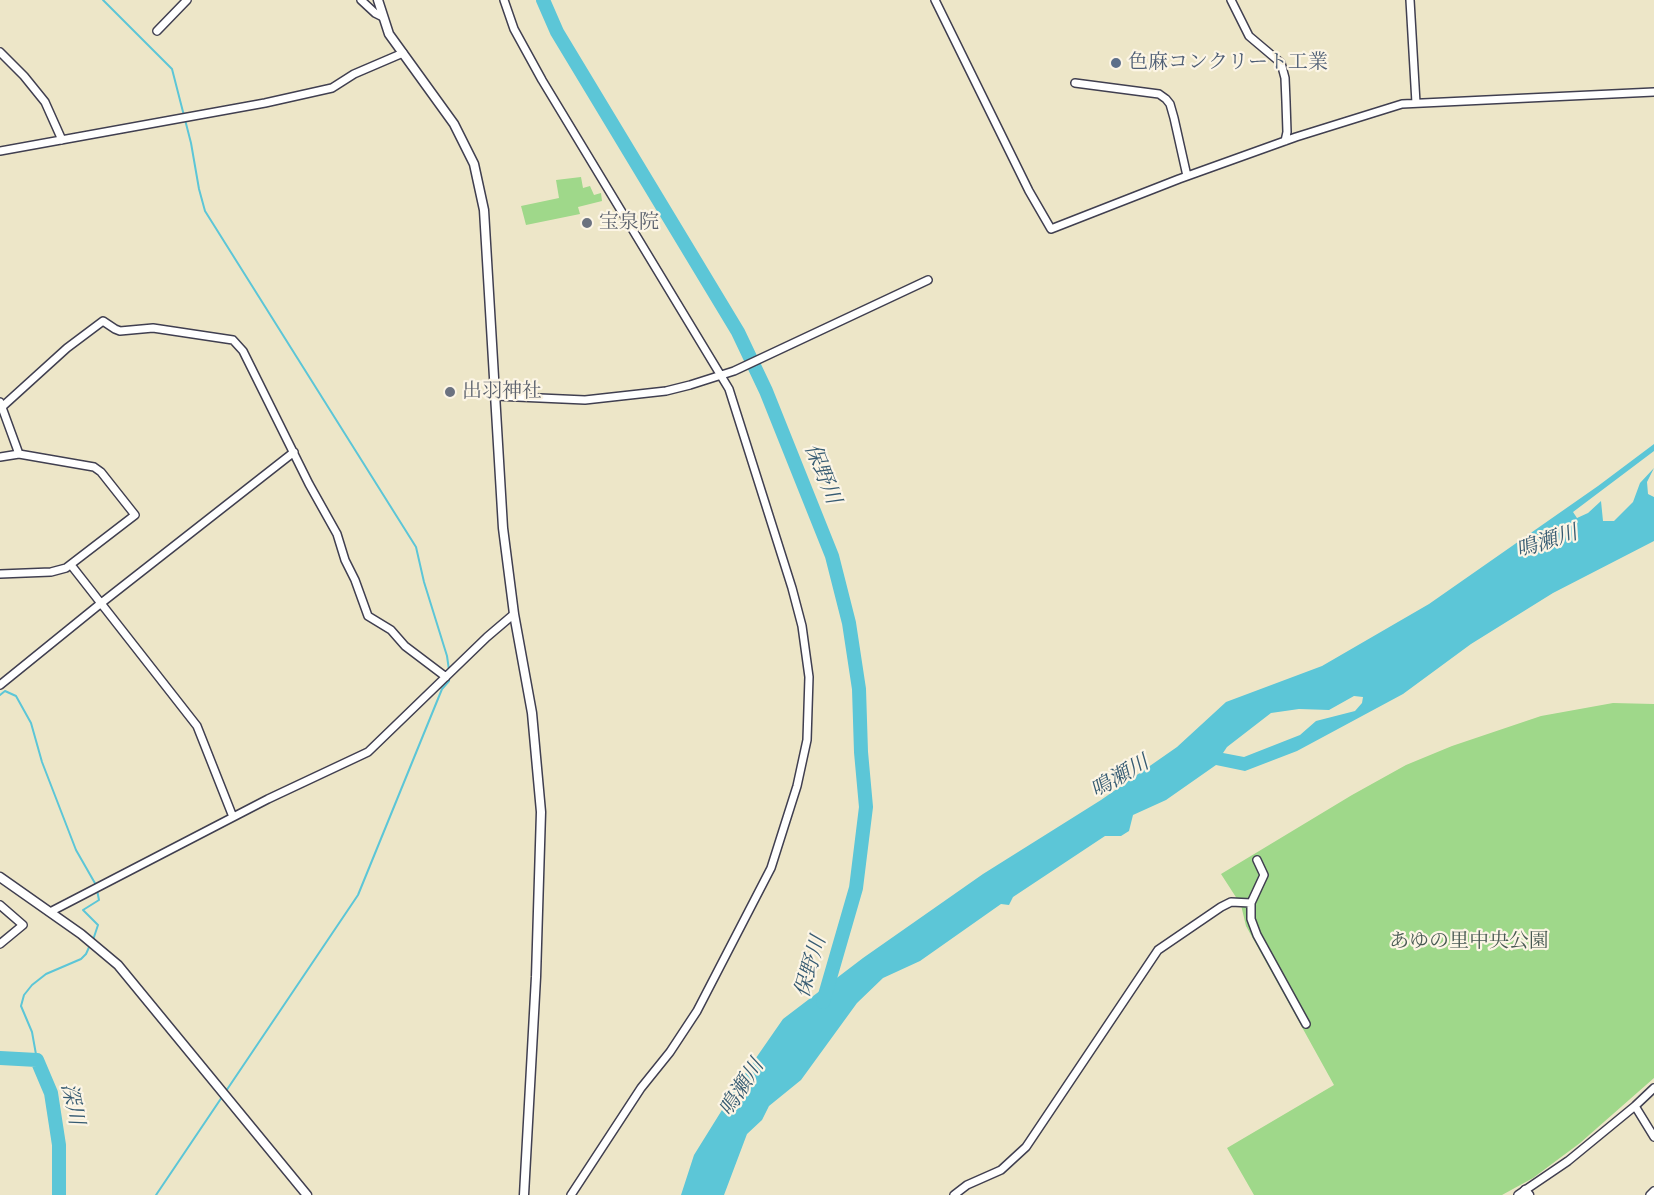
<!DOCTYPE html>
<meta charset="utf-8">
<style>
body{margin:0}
canvas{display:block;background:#ede6c8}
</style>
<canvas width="1654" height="1195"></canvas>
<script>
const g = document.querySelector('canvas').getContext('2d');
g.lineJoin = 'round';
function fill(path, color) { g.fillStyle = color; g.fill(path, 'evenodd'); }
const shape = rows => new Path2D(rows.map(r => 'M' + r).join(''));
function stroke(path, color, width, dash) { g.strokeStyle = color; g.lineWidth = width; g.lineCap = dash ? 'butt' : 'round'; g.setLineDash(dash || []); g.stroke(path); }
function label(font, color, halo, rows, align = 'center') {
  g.font = font + ' "EB Garamond","Noto Serif JP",serif'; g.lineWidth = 4.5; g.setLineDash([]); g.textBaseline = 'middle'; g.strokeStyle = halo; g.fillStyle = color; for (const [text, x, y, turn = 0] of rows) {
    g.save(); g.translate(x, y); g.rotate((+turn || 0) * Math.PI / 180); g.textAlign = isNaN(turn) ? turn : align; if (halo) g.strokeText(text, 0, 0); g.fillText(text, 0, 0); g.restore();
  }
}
const green = shape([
 [581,177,583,188,590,186,594,195,601,193,602,201,578,207,580,214,526,225,521,206,559,198,556,180],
 [1613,703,1654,704,1654,1078,1580,1143,1533,1178,1502,1195,1254,1195,1227,1148,1334,1085,1246,926,1241,905,1221,874,1352,795,1406,765,1452,746,1541,716]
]);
const water = shape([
 [1654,444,1654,451,1573,512,1577,518,1588,513,1601,501,1603,521,1614,521,1633,502,1640,483,1654,468,1647,482,1648,494,1654,497,1654,541,1553,593,1471,644,1403,694,1297,751,1245,771,1216,765,1166,800,1133,815,1129,831,1121,836,1105,836,1013,897,1009,905,1001,904,920,961,883,978,857,1003,801,1080,769,1106,762,1120,747,1134,724,1195,681,1195,694,1155,740,1081,783,1019,863,958,983,874,1101,800,1177,747,1226,702,1322,666,1429,604,1598,486],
 [1354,696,1363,697,1362,703,1355,711,1316,721,1300,735,1244,757,1223,753,1227,747,1271,713,1299,709,1329,710]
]);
const stream = shape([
 [103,0,172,69,191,143,199,189,205,211,416,547,424,582,447,656,449,670],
 [0,695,5,691,16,696,31,723,42,762,76,850,96,885,99,900,83,910,98,925,93,940],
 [37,1060,32,1032,21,1006,24,995,32,985,46,974,81,959,86,954,90,945],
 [156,1195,358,895,442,689,449,681,449,676]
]);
const river = shape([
 [543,0,557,32,738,332,766,391,832,556,849,623,859,689,861,752,866,807,856,888,823,1002],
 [0,1058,37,1060,51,1093,59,1145,59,1195]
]);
const minor = shape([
 [361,0,375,13,383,17],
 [504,0,514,29,542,80,729,389,792,588,802,626,809,677,807,740,797,786,771,868,697,1011,670,1052,641,1088,571,1195],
 [935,0,1029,191,1051,229,1179,179,1296,137,1402,104,1654,92],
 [1231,0,1249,36,1281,63,1285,78,1286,102,1287,132,1285,141],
 [1410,0,1416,103],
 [157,31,187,0],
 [0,52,24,76,45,102,62,140],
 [1075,83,1159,94,1166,99,1170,104,1174,118,1187,176],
 [0,151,265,103,332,88,354,74,403,53],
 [495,396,585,400,666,391,690,385,734,371,928,280],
 [0,402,19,454],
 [2,407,67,348,103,321,115,329,120,331,153,328,233,340,243,351,309,484,337,534,345,560,355,580,368,616,391,630,405,646,446,677],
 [0,457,19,454,94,467,101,472,135,515,66,568,51,572,0,574],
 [71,565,197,726,233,817],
 [0,685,100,604,294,452],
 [1257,860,1264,875,1251,903,1251,919,1257,935,1306,1024],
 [0,905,23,925,0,944],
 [50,912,268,799,368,752,487,637,514,614],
 [1635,1106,1654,1137],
 [954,1195,967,1185,1001,1170,1026,1147,1158,950,1221,907,1231,902,1251,903],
 [1518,1195,1568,1161,1635,1106,1654,1088],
 [1650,1195,1654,1191]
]);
const tertiary = shape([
 [378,0,389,34,454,124,474,164,484,210,503,528,514,614,532,713,541,812,536,977,524,1195],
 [0,877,81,934,118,965,307,1195],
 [1525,1190,1529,1195]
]);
const markers = [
 [1116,63,6,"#5c6f8a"],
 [587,223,6,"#6b7280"],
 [450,392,6,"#6b7280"]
];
const serviceNames = [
 ["色麻コンクリート工業",1128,63]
];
const worshipNames = [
 ["宝泉院",599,223],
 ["出羽神社",462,392]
];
const parkNames = [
 ["あゆの里中央公園",1469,942]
];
const waterNames = [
 ["保野川",822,474,68],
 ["鳴瀬川",1547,542,-18],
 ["鳴瀬川",1120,777,-30],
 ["保野川",811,967,-74],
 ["鳴瀬川",742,1088,-57],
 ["深川",72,1104,78]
];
fill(green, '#9fd88a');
fill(water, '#5cc6d7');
stroke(stream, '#5cc6d7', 2);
stroke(river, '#5cc6d7', 14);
stroke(minor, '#403f50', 10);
stroke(tertiary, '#403f50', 11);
stroke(minor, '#fff', 7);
stroke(tertiary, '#fff', 8);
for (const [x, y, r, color] of markers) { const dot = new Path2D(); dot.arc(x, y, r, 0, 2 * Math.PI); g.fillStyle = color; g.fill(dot); stroke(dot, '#fcf5e5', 2); }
label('20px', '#4e5e75', '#fcf5e5', serviceNames, 'left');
label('20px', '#5b616d', '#fcf5e5', worshipNames, 'left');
label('20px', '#485953', '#fcf5e5', parkNames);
label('italic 21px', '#365b72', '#fcf5e5', waterNames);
</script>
